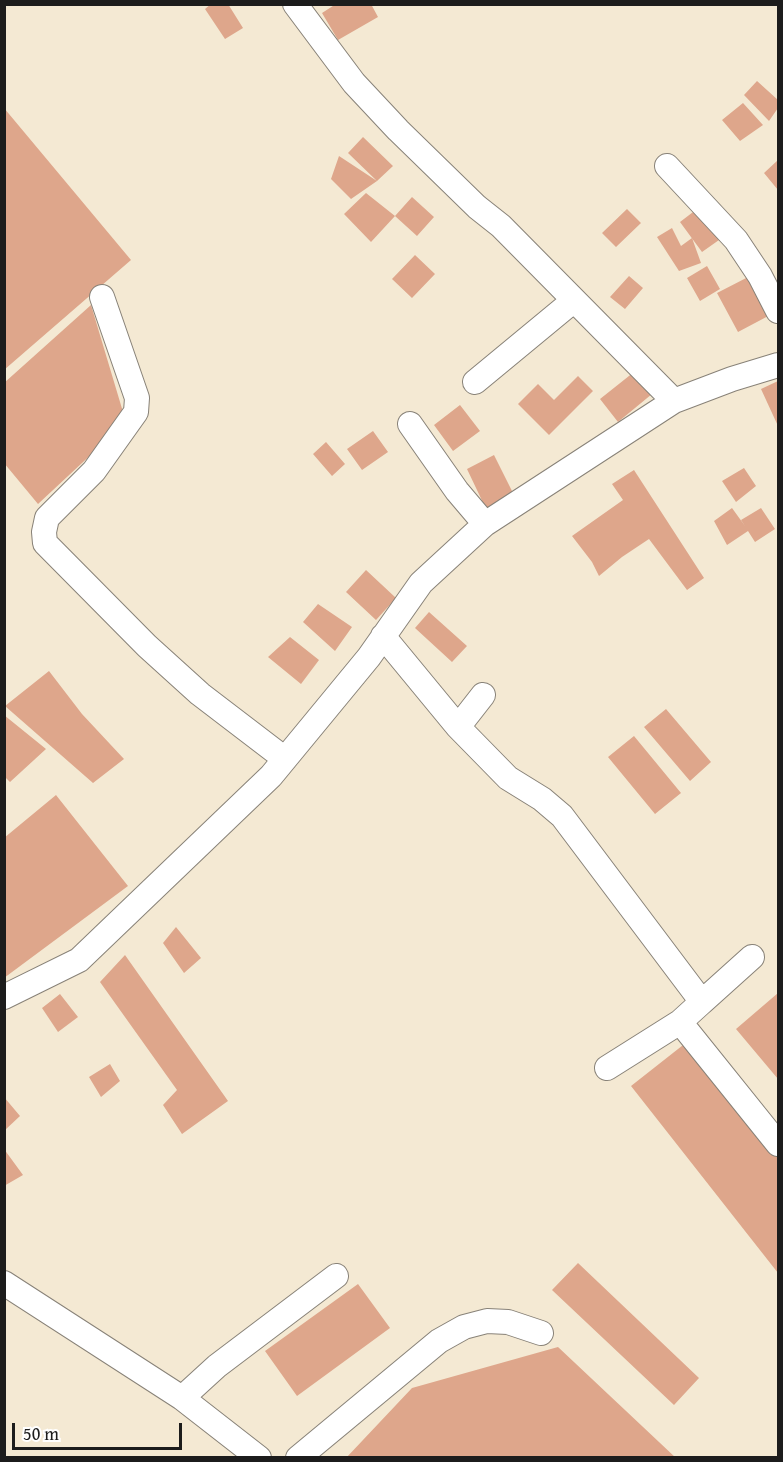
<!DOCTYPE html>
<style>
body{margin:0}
#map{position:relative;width:783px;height:1462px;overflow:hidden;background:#f4e9d3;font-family:"Gentium Book Plus",serif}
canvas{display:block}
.frame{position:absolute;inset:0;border:6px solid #1c1c1c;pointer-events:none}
.scale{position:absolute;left:12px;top:1423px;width:170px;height:27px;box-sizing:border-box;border:3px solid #1c1c1c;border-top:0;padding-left:8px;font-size:18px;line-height:21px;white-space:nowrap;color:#1c1c1c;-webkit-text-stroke:4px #fff;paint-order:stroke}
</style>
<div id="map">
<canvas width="783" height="1462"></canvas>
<div class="frame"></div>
<div class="scale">50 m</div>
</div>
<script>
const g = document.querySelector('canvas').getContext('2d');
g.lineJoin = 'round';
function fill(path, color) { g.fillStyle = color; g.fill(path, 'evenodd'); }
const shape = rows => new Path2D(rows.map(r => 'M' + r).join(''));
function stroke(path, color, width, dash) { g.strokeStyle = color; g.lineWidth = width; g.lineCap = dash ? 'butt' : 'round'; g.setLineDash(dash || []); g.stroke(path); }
const building = shape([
 [211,4,228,4,243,28,225,39,205,9],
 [336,4,371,4,378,17,338,40,322,13],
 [757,81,778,100,778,108,769,121,744,95],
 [743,103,763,125,740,141,722,120],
 [4,108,131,260,4,370],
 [363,137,393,166,377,181,348,153],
 [339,156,377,181,351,199,331,179],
 [778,160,778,190,764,173],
 [366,193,395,216,371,242,344,214],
 [412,197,434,217,417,236,395,216],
 [627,209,641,223,616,247,602,233],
 [697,209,719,240,702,252,680,222],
 [672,228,681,246,692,238,701,263,679,271,657,237],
 [415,255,435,274,412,298,392,279],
 [707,266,720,289,700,301,687,278],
 [752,275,772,314,738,332,717,293],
 [629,276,643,288,625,309,610,297],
 [91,305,126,422,38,504,4,463,4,383],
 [634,372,652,394,618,422,600,399],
 [578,376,593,391,549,435,518,404,538,384,554,400],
 [778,381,778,426,761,389],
 [460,405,480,431,453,451,434,425],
 [373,431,388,452,362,470,347,449],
 [326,442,345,464,332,476,313,454],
 [494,455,514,495,486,509,467,469],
 [744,468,756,486,736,502,722,481],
 [634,470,704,578,687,590,649,539,622,557,599,576,592,562,572,536,623,500,612,484],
 [732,508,745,526,741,520,761,508,775,529,755,542,748,531,727,545,714,521],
 [366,570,396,598,376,620,346,592],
 [318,604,352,627,335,651,303,622],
 [429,612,467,646,452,662,415,628],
 [290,637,319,660,301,684,268,657],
 [49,671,82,714,124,759,93,783,5,706],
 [666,709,711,762,690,781,644,727],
 [4,715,46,749,10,782,4,776],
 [634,736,681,793,655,814,608,757],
 [56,795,128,886,4,978,4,838],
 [176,927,201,958,184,973,163,943],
 [125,955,228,1101,182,1134,163,1105,177,1090,100,982],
 [778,993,778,1079,736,1029],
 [60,994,78,1017,58,1032,42,1008],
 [692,1038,778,1147,778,1273,631,1086],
 [110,1064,120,1081,101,1097,89,1077],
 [4,1097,20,1116,4,1131],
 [4,1149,23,1175,4,1186],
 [578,1263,699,1378,674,1405,552,1290],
 [358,1284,390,1328,297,1396,265,1351],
 [558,1347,676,1458,346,1458,412,1388]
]);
const minor = shape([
 [295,4,354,83,398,130,477,207,501,226,674,401],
 [667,166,736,240,760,276,778,311],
 [102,297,137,398,136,412,94,471,47,518,44,532,45,543,147,646,200,694,285,759],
 [475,382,573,301],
 [410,424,457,491,485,524],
 [383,636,458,727,483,695],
 [458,727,508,778,542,799,562,816,702,1002,680,1022,607,1068],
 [4,997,79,960,271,776,369,657,421,583,485,524,674,401,732,379,778,365],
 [702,1002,752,957],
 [680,1022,778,1144],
 [4,1283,182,1398,217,1366,336,1276],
 [182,1398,259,1458],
 [298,1458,439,1341,464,1327,487,1321,508,1322,541,1333]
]);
fill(building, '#dea68b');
stroke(minor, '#888278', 26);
stroke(minor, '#fff', 24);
</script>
